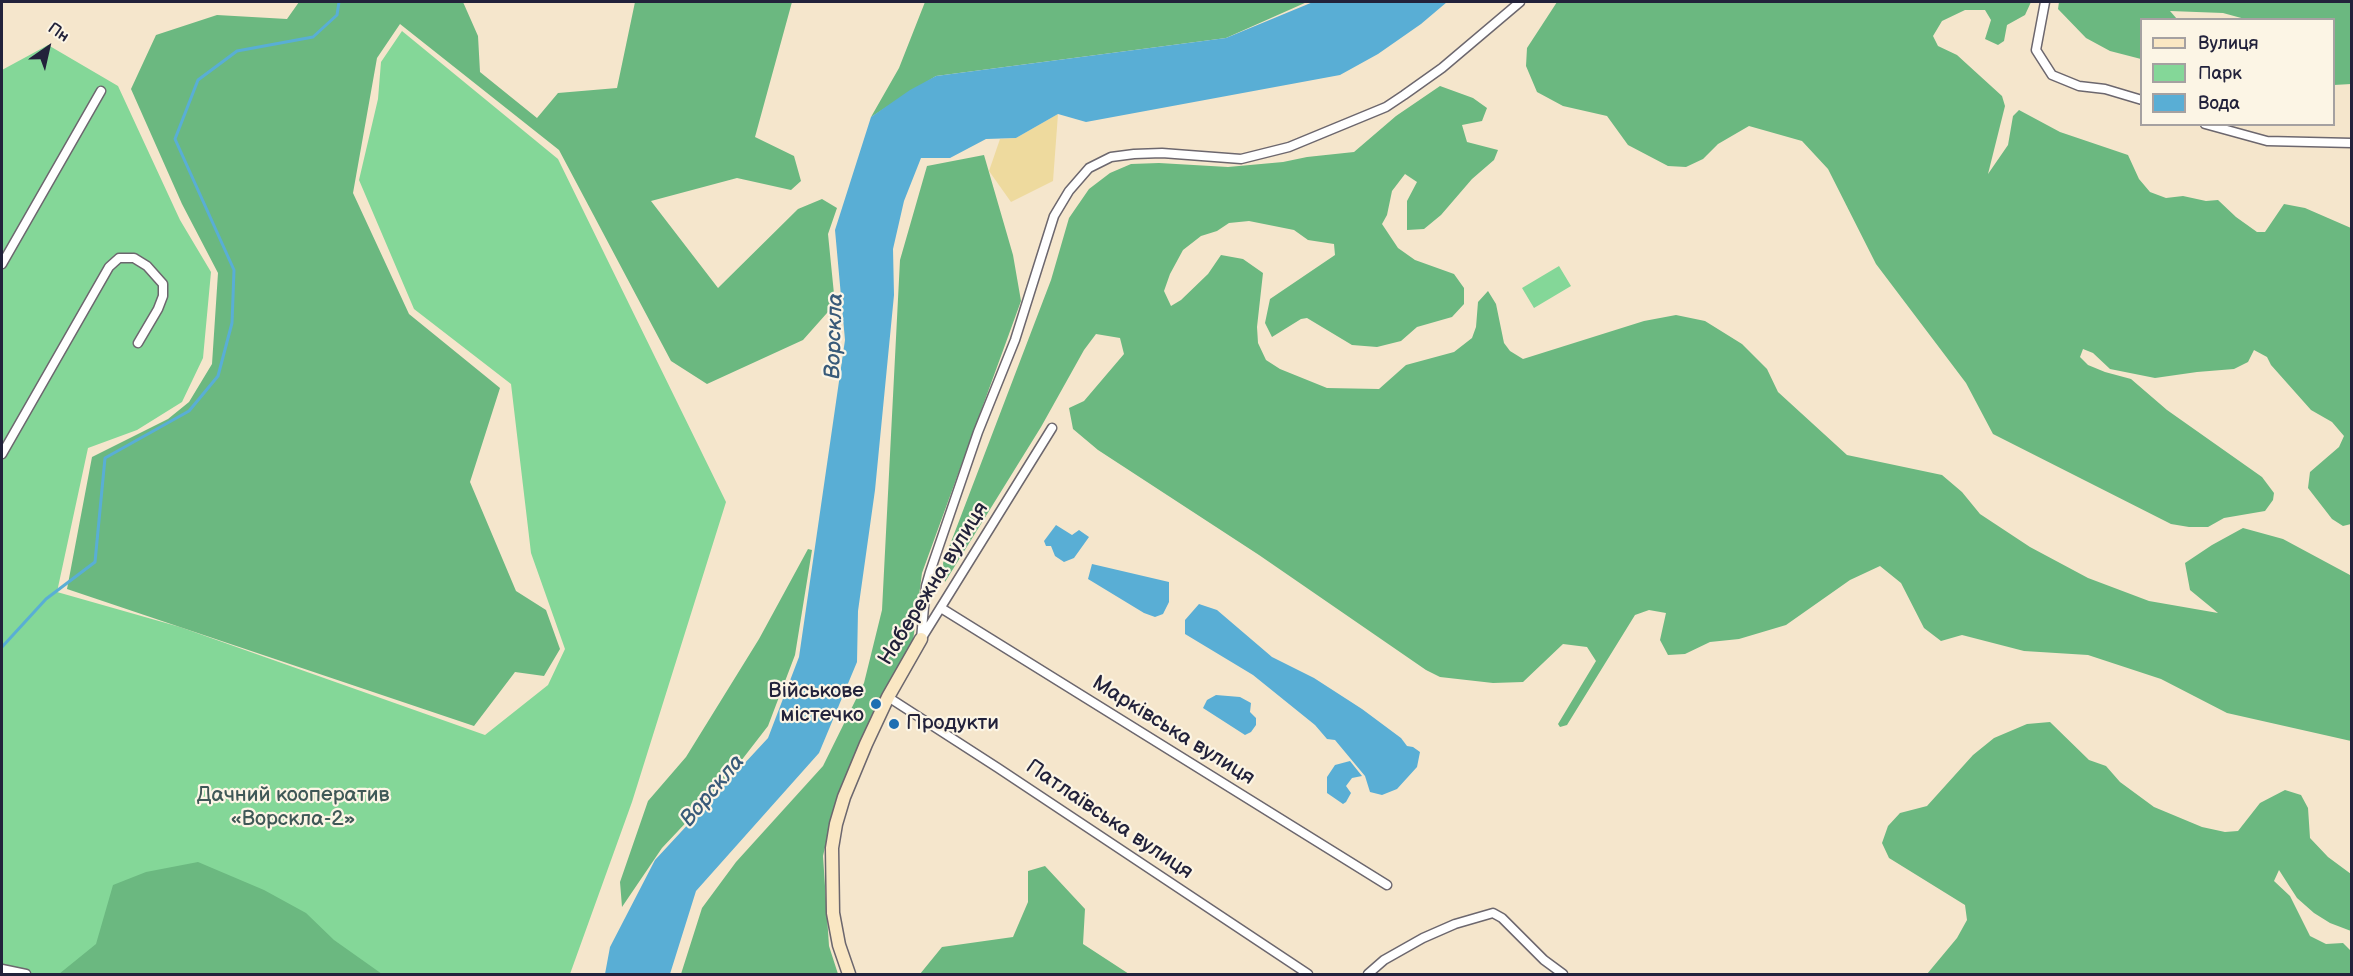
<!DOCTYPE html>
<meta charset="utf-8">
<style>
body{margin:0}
#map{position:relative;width:2353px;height:976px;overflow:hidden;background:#f5e6cc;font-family:"Balsamiq Sans",sans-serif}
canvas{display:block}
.frame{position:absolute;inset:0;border:3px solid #22223b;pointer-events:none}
.legend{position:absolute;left:2140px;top:18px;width:195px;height:108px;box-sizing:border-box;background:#fcf5e5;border:2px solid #a5a1a1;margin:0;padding:8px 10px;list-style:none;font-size:18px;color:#22223b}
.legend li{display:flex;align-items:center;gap:12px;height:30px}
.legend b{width:30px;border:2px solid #a5a1a1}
.north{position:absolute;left:18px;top:18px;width:60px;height:60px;-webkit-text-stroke:4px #fcf5e5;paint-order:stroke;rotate:34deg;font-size:16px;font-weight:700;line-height:24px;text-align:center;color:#22223b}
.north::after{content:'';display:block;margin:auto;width:21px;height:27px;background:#22223b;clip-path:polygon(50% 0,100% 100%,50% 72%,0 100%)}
</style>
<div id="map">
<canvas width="2353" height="976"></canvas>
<div class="frame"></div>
<ul class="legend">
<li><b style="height:8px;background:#fae7c3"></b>Вулиця</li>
<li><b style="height:16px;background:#84d798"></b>Парк</li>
<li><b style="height:16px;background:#59aed5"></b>Вода</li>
</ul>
<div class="north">Пн</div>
</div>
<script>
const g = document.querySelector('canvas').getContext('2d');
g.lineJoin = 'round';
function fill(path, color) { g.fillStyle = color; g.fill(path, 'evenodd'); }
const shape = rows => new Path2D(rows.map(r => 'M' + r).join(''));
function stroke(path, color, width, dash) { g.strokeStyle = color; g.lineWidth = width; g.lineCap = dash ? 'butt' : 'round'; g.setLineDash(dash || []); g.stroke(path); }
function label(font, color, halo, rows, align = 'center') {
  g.font = font + ' "Balsamiq Sans",sans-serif'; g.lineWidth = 4.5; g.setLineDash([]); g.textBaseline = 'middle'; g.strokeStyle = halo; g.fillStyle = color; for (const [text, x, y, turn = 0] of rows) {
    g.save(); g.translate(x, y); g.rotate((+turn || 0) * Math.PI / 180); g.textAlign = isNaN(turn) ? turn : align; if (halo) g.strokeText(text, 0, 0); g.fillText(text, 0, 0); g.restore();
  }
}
const green = shape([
 [402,31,558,159,726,502,632,802,570,974,2,974,2,70,48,45,118,86,180,220,211,272,203,358,182,402,137,430,88,448,57,592,180,627,485,735,548,685,565,649,531,553,511,384,414,309,359,180,378,99,381,62],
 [1559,266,1571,286,1534,308,1522,288]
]);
const forest = shape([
 [299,2,463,2,478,36,480,72,537,118,558,93,617,88,635,2,792,2,755,137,794,156,801,181,791,190,737,178,651,201,718,288,798,209,822,199,837,208,828,234,835,304,803,340,707,384,671,361,559,150,400,24,377,58,353,193,409,314,500,388,470,482,516,591,546,610,560,649,544,676,515,672,474,726,67,589,92,457,168,419,189,402,212,364,218,273,182,204,131,89,156,35,217,15,287,19],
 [925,2,1307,2,1226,38,936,76,871,117,899,68],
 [1557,2,2031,2,2025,15,2007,25,2004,41,1998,45,1985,39,1991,20,1985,10,1965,10,1942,21,1933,36,1938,46,1957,55,2002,96,2005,106,1988,174,2008,145,2013,116,2019,110,2060,132,2128,155,2139,179,2150,192,2166,198,2183,196,2206,201,2218,200,2236,217,2257,232,2265,232,2284,204,2305,208,2351,228,2351,524,2343,526,2332,519,2308,488,2310,472,2339,447,2344,436,2332,422,2311,410,2271,365,2267,357,2254,350,2248,362,2234,369,2197,372,2155,378,2110,369,2093,353,2083,349,2080,357,2088,365,2105,372,2131,379,2167,410,2262,477,2274,493,2273,500,2265,511,2224,518,2208,527,2189,527,2171,524,1993,434,1966,383,1876,264,1828,169,1802,141,1749,126,1718,144,1703,159,1686,167,1668,166,1628,145,1607,116,1563,106,1537,92,1526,66,1527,48],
 [2059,2,2351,2,2351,84,2334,85,2334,20,2245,19,2223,13,2170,11,2177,19,2142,20,2141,59,2110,51,2086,38,2058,9],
 [1440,86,1473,98,1487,108,1482,121,1462,125,1467,142,1498,150,1494,160,1472,179,1441,215,1424,229,1407,230,1407,201,1417,182,1405,174,1392,191,1387,215,1382,224,1398,248,1415,260,1454,274,1464,288,1464,304,1452,317,1417,327,1401,341,1377,347,1352,345,1307,318,1301,319,1272,337,1265,323,1270,299,1335,255,1334,244,1308,240,1294,230,1249,221,1229,223,1217,231,1201,236,1183,250,1170,274,1164,291,1171,306,1181,300,1208,274,1221,255,1243,259,1263,273,1257,327,1258,343,1266,360,1280,369,1327,388,1379,389,1406,365,1454,352,1472,338,1476,327,1478,302,1488,291,1496,304,1504,343,1510,351,1523,359,1644,321,1676,315,1705,321,1742,344,1767,369,1778,392,1847,455,1942,475,1962,492,1980,514,2030,547,2088,578,2149,601,2218,613,2190,590,2185,563,2212,545,2243,528,2283,539,2350,575,2352,576,2351,741,2227,713,2161,679,2088,655,2024,651,1962,635,1941,641,1924,628,1901,583,1880,566,1850,580,1786,625,1739,639,1710,642,1685,654,1668,655,1660,640,1666,613,1649,610,1635,615,1567,725,1560,727,1558,724,1596,661,1587,647,1563,644,1523,682,1493,683,1440,677,1426,670,1259,555,1098,450,1073,429,1069,408,1084,401,1124,354,1120,338,1096,334,1084,350,1041,427,945,582,943,563,1051,280,1069,218,1089,189,1110,173,1131,164,1159,163,1228,167,1283,162,1307,157,1354,152,1396,116],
 [984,155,1013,255,1021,301,922,573,913,641,870,722,835,804,823,856,829,946,838,974,681,974,702,908,736,862,823,766,864,683,882,610,900,260,927,166],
 [808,549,812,550,795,655,768,726,727,779,662,848,622,907,620,882,648,801,686,757,759,639],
 [2050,722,2089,760,2106,766,2120,782,2154,807,2202,827,2225,832,2238,831,2260,803,2285,790,2301,795,2308,808,2310,838,2328,857,2351,874,2351,931,2330,923,2314,913,2297,898,2279,870,2274,881,2290,896,2310,936,2326,944,2343,943,2351,951,2351,974,1927,974,1957,938,1967,920,1965,905,1889,858,1882,843,1888,826,1900,813,1927,806,1973,755,1994,738,2027,724],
 [198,862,264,890,306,913,334,940,382,974,59,974,96,944,113,885,146,872],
 [1045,866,1085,909,1083,944,1129,974,920,974,942,947,1013,937,1028,902,1028,871]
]);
const sand = shape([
 [1058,114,1053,181,1011,202,989,171,1000,139,1016,138]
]);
const water = shape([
 [1313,2,1447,2,1421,24,1378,54,1340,75,1086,122,1058,114,1016,138,986,139,950,158,921,158,904,201,893,249,894,295,875,490,858,611,857,662,819,753,696,891,670,974,605,974,610,947,655,860,768,738,799,657,845,340,835,230,871,117,910,90,936,76,1226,38],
 [1056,525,1072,535,1079,530,1089,537,1074,558,1064,562,1055,556,1051,546,1046,546,1044,541],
 [1092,564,1169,582,1169,602,1163,614,1155,617,1144,613,1088,579],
 [1199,604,1217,610,1272,657,1314,678,1362,709,1401,738,1407,746,1413,747,1420,752,1417,767,1397,789,1382,795,1370,792,1365,776,1335,740,1327,739,1315,725,1253,675,1185,634,1185,620],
 [1216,695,1240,697,1251,703,1250,712,1256,718,1256,725,1251,732,1245,735,1203,708,1207,700],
 [1350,761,1362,776,1352,778,1346,786,1351,793,1346,802,1343,804,1327,793,1327,777,1335,765]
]);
const stream = shape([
 [2,647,46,599,95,562,105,458,189,411,218,376,232,323,234,270,175,139,198,80,237,51,313,37,337,15,339,2]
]);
const street = shape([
 [2045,2,2036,50,2052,75,2079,86,2105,89,2142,100],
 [2205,124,2267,141,2352,143],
 [2,264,101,91],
 [2,454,109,267,119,258,134,258,147,266,163,284,163,296,158,309,138,343],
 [941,608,1387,885],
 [923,636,1052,428],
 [921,639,926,586,930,572,978,432,1015,340,1054,216,1069,191,1089,168,1111,157,1134,154,1162,153,1241,159,1289,147,1386,107,1404,95,1442,68,1520,2],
 [888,697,998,768,1308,974],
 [2,969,26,974],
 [1368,974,1384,960,1423,938,1455,924,1493,913,1502,918,1544,960,1563,974]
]);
const secondary = shape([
 [849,974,839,945,833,913,832,848,836,824,844,797,866,744,888,697,921,639]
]);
const markers = [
 [876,704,6,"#1f6fb2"],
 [894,724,6,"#1f6fb2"]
];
const streetNames = [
 ["Набережна вулиця",934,584,-58],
 ["Марківська вулиця",1173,731,32],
 ["Патлаївська вулиця",1109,820,34]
];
const poiNames = [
 ["Військове",864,692],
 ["містечко",864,716],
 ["Продукти",906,724,"left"]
];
const parkNames = [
 ["Дачний кооператив",293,796],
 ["«Ворскла-2»",293,820]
];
const waterNames = [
 ["Ворскла",835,336,-88],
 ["Ворскла",713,791,-50]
];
fill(green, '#84d798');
fill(forest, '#6bb880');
fill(sand, '#eeda9e');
fill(water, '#59aed5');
stroke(stream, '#59aed5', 3);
stroke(street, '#6c676e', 11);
stroke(secondary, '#6c676e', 15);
stroke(street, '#fff', 8);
stroke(secondary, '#fae7c3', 12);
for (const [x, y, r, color] of markers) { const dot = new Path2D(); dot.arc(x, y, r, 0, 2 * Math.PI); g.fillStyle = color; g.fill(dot); stroke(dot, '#fcf5e5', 2); }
label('21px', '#22223b', '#fcf5e5', streetNames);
label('21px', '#22223b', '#fcf5e5', poiNames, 'right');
label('21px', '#3f5857', '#fcf5e5', parkNames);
label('italic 22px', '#385a79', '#fcf5e5', waterNames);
</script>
